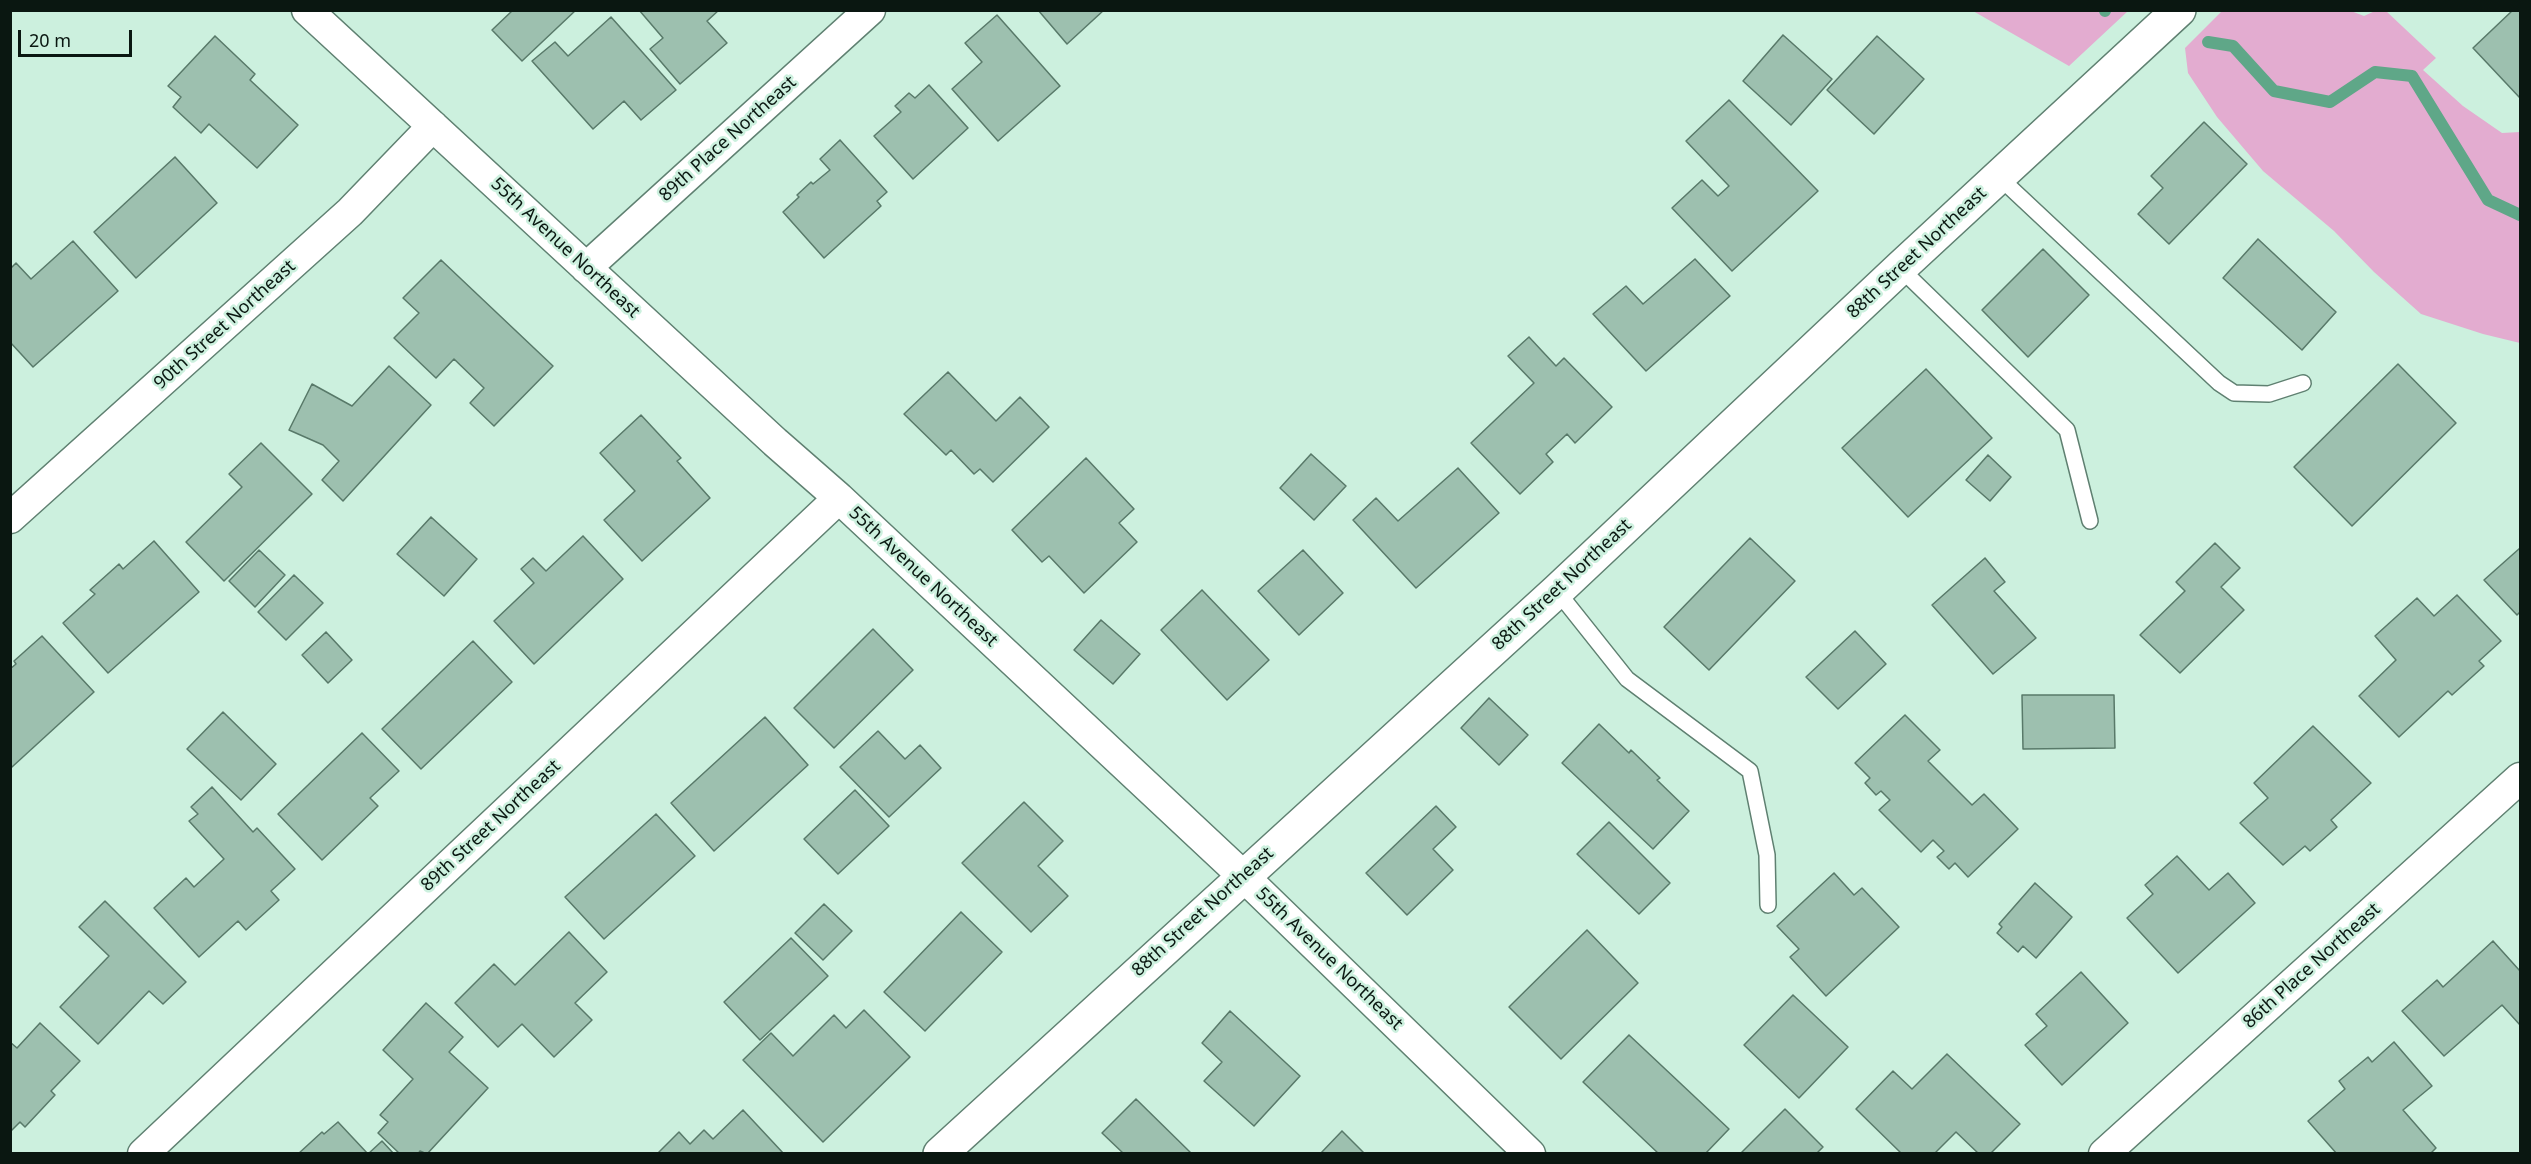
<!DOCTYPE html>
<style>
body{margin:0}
#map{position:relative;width:2531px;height:1164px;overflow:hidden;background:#ccf0de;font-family:"Noto Sans",sans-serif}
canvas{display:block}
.frame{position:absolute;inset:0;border:12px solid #0a1711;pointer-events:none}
.scale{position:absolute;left:18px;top:30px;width:114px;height:27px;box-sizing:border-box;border:3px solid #0a1711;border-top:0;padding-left:8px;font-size:18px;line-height:21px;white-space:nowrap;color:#0a1711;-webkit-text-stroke:4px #ccf0de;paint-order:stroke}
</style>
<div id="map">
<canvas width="2531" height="1164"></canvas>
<div class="frame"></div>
<div class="scale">20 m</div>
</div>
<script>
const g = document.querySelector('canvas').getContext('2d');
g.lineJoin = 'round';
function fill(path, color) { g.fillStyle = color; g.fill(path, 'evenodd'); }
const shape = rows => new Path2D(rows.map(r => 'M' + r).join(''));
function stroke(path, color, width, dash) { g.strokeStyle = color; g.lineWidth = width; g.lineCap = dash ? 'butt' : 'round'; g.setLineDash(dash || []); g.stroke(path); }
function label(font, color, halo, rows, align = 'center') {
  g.font = font + ' "Noto Sans",sans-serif'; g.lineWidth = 5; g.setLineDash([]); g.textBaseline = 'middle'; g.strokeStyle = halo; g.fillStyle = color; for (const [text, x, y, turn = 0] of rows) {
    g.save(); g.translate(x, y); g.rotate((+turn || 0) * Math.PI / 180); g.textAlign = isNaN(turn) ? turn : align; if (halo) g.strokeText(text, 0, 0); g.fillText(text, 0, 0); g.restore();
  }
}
const green = shape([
 [1973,11,2128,11,2069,66],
 [2351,11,2364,16,2375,11,2386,11,2436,58,2423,70,2463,106,2502,133,2520,132,2520,343,2483,334,2421,314,2374,272,2334,231,2263,171,2217,117,2188,73,2185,48,2222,11]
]);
const stream = shape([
 [2105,10,2105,11],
 [2208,42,2233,46,2274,91,2330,102,2375,72,2412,76,2488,200,2520,215]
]);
const building = shape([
 [513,10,576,10,522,61,492,30,513,10],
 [639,10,719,10,707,21,727,43,680,84,650,49,663,38,639,10],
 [1038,10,1104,10,1067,44,1038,10],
 [2513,10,2520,10,2520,98,2473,48,2513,10],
 [997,15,1060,86,998,141,952,89,982,62,965,43,997,15],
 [611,17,676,90,641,120,624,101,593,129,532,61,555,42,568,56,611,17],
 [1783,35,1832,79,1791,125,1743,81,1783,35],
 [215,36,255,74,250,80,298,125,257,168,209,124,201,133,173,107,181,97,168,86,215,36],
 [1877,36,1924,79,1874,134,1827,90,1877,36],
 [929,85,968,128,913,179,874,136,901,112,895,106,909,93,915,98,929,85],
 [1729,100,1818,191,1732,271,1672,208,1702,180,1718,196,1729,186,1686,141,1729,100],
 [2204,122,2247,164,2169,244,2138,214,2163,188,2151,176,2204,122],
 [840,140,887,192,877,201,881,206,824,258,783,212,799,197,797,195,811,182,813,184,830,170,820,159,840,140],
 [175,157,217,203,136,278,94,232,175,157],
 [2258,239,2336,312,2302,350,2223,278,2258,239],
 [73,241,118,291,33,367,10,342,10,269,16,263,31,279,73,241],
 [2043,249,2089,295,2028,357,1982,310,2043,249],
 [1695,259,1730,296,1646,371,1593,314,1626,286,1643,304,1695,259],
 [441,260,553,366,494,426,470,403,484,388,454,359,436,378,394,338,419,313,403,298,441,260],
 [1529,337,1556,366,1564,358,1612,407,1575,443,1567,434,1546,454,1553,462,1520,494,1471,443,1534,383,1508,356,1529,337],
 [2398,364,2456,423,2352,526,2294,467,2398,364],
 [389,366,431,405,343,501,322,480,339,461,323,445,289,430,312,384,352,406,389,366],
 [1926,369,1992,438,1908,517,1842,448,1926,369],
 [948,372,996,421,1020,397,1049,427,993,482,980,469,974,474,951,450,946,455,904,414,948,372],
 [641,415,681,458,677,461,710,498,642,561,604,520,635,491,600,453,641,415],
 [261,443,312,494,224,581,186,542,242,487,229,474,261,443],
 [1311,454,1346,486,1314,520,1280,488,1311,454],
 [1988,455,2011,477,1990,501,1966,480,1988,455],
 [1086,458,1134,509,1119,523,1137,542,1084,593,1049,556,1042,562,1012,530,1086,458],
 [1458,468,1499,513,1416,588,1353,520,1376,498,1398,521,1458,468],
 [431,517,477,559,444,596,397,554,431,517],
 [583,536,623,579,534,664,494,621,534,583,521,569,533,558,546,571,583,536],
 [1750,538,1795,581,1709,670,1664,627,1750,538],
 [154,541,199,592,108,673,63,623,95,594,90,590,119,564,123,569,154,541],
 [2215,543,2240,568,2221,587,2244,610,2180,673,2140,635,2185,591,2176,582,2215,543],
 [2520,548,2520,612,2517,615,2484,580,2520,548],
 [259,550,285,575,255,607,229,581,259,550],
 [1303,550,1343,593,1299,635,1258,591,1303,550],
 [1985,558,2005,582,1994,591,2036,638,1993,674,1932,605,1985,558],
 [294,575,323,603,286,640,258,612,294,575],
 [1202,590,1269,660,1227,700,1161,630,1202,590],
 [2457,595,2501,641,2479,661,2484,666,2452,695,2448,691,2399,737,2359,696,2396,660,2375,636,2417,598,2434,616,2457,595],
 [1101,620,1140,654,1113,684,1074,650,1101,620],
 [873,629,913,670,834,748,794,708,873,629],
 [1855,631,1886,664,1838,709,1806,677,1855,631],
 [326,632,352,660,328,683,302,655,326,632],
 [42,636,94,692,12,767,10,764,10,669,16,664,14,661,42,636],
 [473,641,512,682,421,769,382,729,473,641],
 [2022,695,2114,695,2115,748,2023,749,2022,695],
 [1489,698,1528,735,1499,765,1461,728,1489,698],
 [223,712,276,764,241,800,187,749,223,712],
 [1905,715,1940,750,1928,761,1972,805,1984,794,2018,829,1968,877,1955,863,1949,869,1937,857,1944,851,1933,840,1921,852,1879,810,1890,800,1881,791,1876,795,1865,783,1870,778,1855,763,1905,715],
 [765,717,808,765,714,851,671,803,765,717],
 [1599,724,1629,753,1631,750,1660,778,1657,780,1689,811,1653,849,1562,763,1599,724],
 [2313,726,2371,783,2331,820,2337,827,2310,851,2305,846,2283,865,2240,823,2268,798,2254,783,2313,726],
 [878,731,905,759,920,745,941,768,889,817,840,767,878,731],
 [362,733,399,771,370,798,378,806,322,860,278,814,362,733],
 [212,787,253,832,257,828,295,869,271,891,279,900,246,930,238,921,199,957,154,908,186,878,194,887,224,859,189,821,198,814,191,807,212,787],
 [855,790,889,826,838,874,804,839,855,790],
 [1024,802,1063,841,1038,866,1068,896,1031,932,962,863,1024,802],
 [1436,806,1456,827,1433,849,1453,870,1407,915,1366,873,1436,806],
 [656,814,695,856,604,939,565,897,656,814],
 [1609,822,1670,883,1639,914,1577,854,1609,822],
 [2177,856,2209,890,2228,873,2255,903,2178,973,2127,918,2153,894,2145,885,2177,856],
 [1834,873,1854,895,1862,888,1899,927,1826,996,1790,957,1799,949,1777,926,1834,873],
 [2035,883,2072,917,2036,958,2023,946,2018,952,1997,933,2002,927,1999,924,2035,883],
 [105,901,186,982,163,1004,149,991,98,1044,60,1007,109,956,79,927,105,901],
 [824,904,852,931,823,960,795,933,824,904],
 [961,912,1002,952,925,1031,884,992,961,912],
 [1587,930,1638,983,1561,1059,1509,1007,1587,930],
 [569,932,607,972,575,1003,592,1020,554,1057,522,1024,498,1047,455,1003,494,964,515,985,569,932],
 [791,938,828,976,760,1040,724,1002,791,938],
 [2493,941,2520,971,2520,1025,2502,1005,2444,1056,2402,1011,2437,980,2443,987,2493,941],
 [2081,972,2128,1023,2062,1085,2025,1045,2047,1026,2036,1014,2081,972],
 [1793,995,1848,1047,1799,1098,1744,1045,1793,995],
 [426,1003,463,1037,449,1052,488,1088,427,1154,420,1151,418,1154,400,1154,378,1133,388,1122,380,1115,413,1079,383,1050,426,1003],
 [864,1010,910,1057,823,1142,743,1060,771,1033,793,1056,834,1015,846,1028,864,1010],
 [1230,1011,1300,1076,1254,1126,1204,1081,1222,1062,1202,1043,1230,1011],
 [40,1023,80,1061,51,1091,55,1095,25,1127,20,1122,10,1132,10,1042,17,1048,40,1023],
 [1629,1035,1729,1129,1705,1154,1659,1154,1583,1082,1629,1035],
 [2394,1042,2432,1086,2403,1110,2436,1148,2430,1154,2337,1154,2308,1121,2345,1089,2339,1081,2368,1057,2372,1062,2394,1042],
 [1947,1054,2020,1124,1990,1154,1979,1154,1956,1132,1934,1154,1902,1154,1856,1109,1893,1071,1912,1089,1947,1054],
 [1136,1099,1192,1154,1124,1154,1102,1133,1136,1099],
 [1785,1109,1823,1147,1816,1154,1740,1154,1785,1109],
 [743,1110,784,1154,657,1154,679,1132,690,1144,704,1130,713,1139,743,1110],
 [338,1122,368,1154,298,1154,322,1132,324,1134,338,1122],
 [1342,1131,1365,1154,1320,1154,1342,1131],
 [382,1141,394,1154,368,1154,382,1141]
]);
const service = shape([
 [1999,177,2219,383,2234,393,2269,394,2303,383],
 [1900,268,2067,430,2090,521],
 [1557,591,1627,679,1750,771,1767,855,1768,905]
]);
const minor = shape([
 [307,10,775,442,839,498,1242,875,1530,1154],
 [586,268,870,10],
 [10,518,350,212,433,126],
 [143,1154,839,498],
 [2104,1154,2520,778]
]);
const secondary = shape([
 [940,1154,1557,591,1900,268,2179,10]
]);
const streetNames = [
 ["89th Place Northeast",728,139,-42],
 ["55th Avenue Northeast",565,248,43],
 ["88th Street Northeast",1917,253,-43],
 ["90th Street Northeast",225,325,-42],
 ["55th Avenue Northeast",923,577,43],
 ["88th Street Northeast",1562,585,-43],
 ["89th Street Northeast",491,826,-43],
 ["88th Street Northeast",1203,912,-42],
 ["55th Avenue Northeast",1329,959,44],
 ["86th Place Northeast",2312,966,-42]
];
fill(green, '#e3acd0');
stroke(stream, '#5fa788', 12);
fill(building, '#9dc0af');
stroke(building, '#587969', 1.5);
stroke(service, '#5f8071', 18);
stroke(minor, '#5f8071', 33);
stroke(secondary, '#5f8071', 36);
stroke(service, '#fff', 15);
stroke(minor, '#fff', 30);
stroke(secondary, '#fff', 33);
label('18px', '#0a1711', '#ccf0de', streetNames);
</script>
